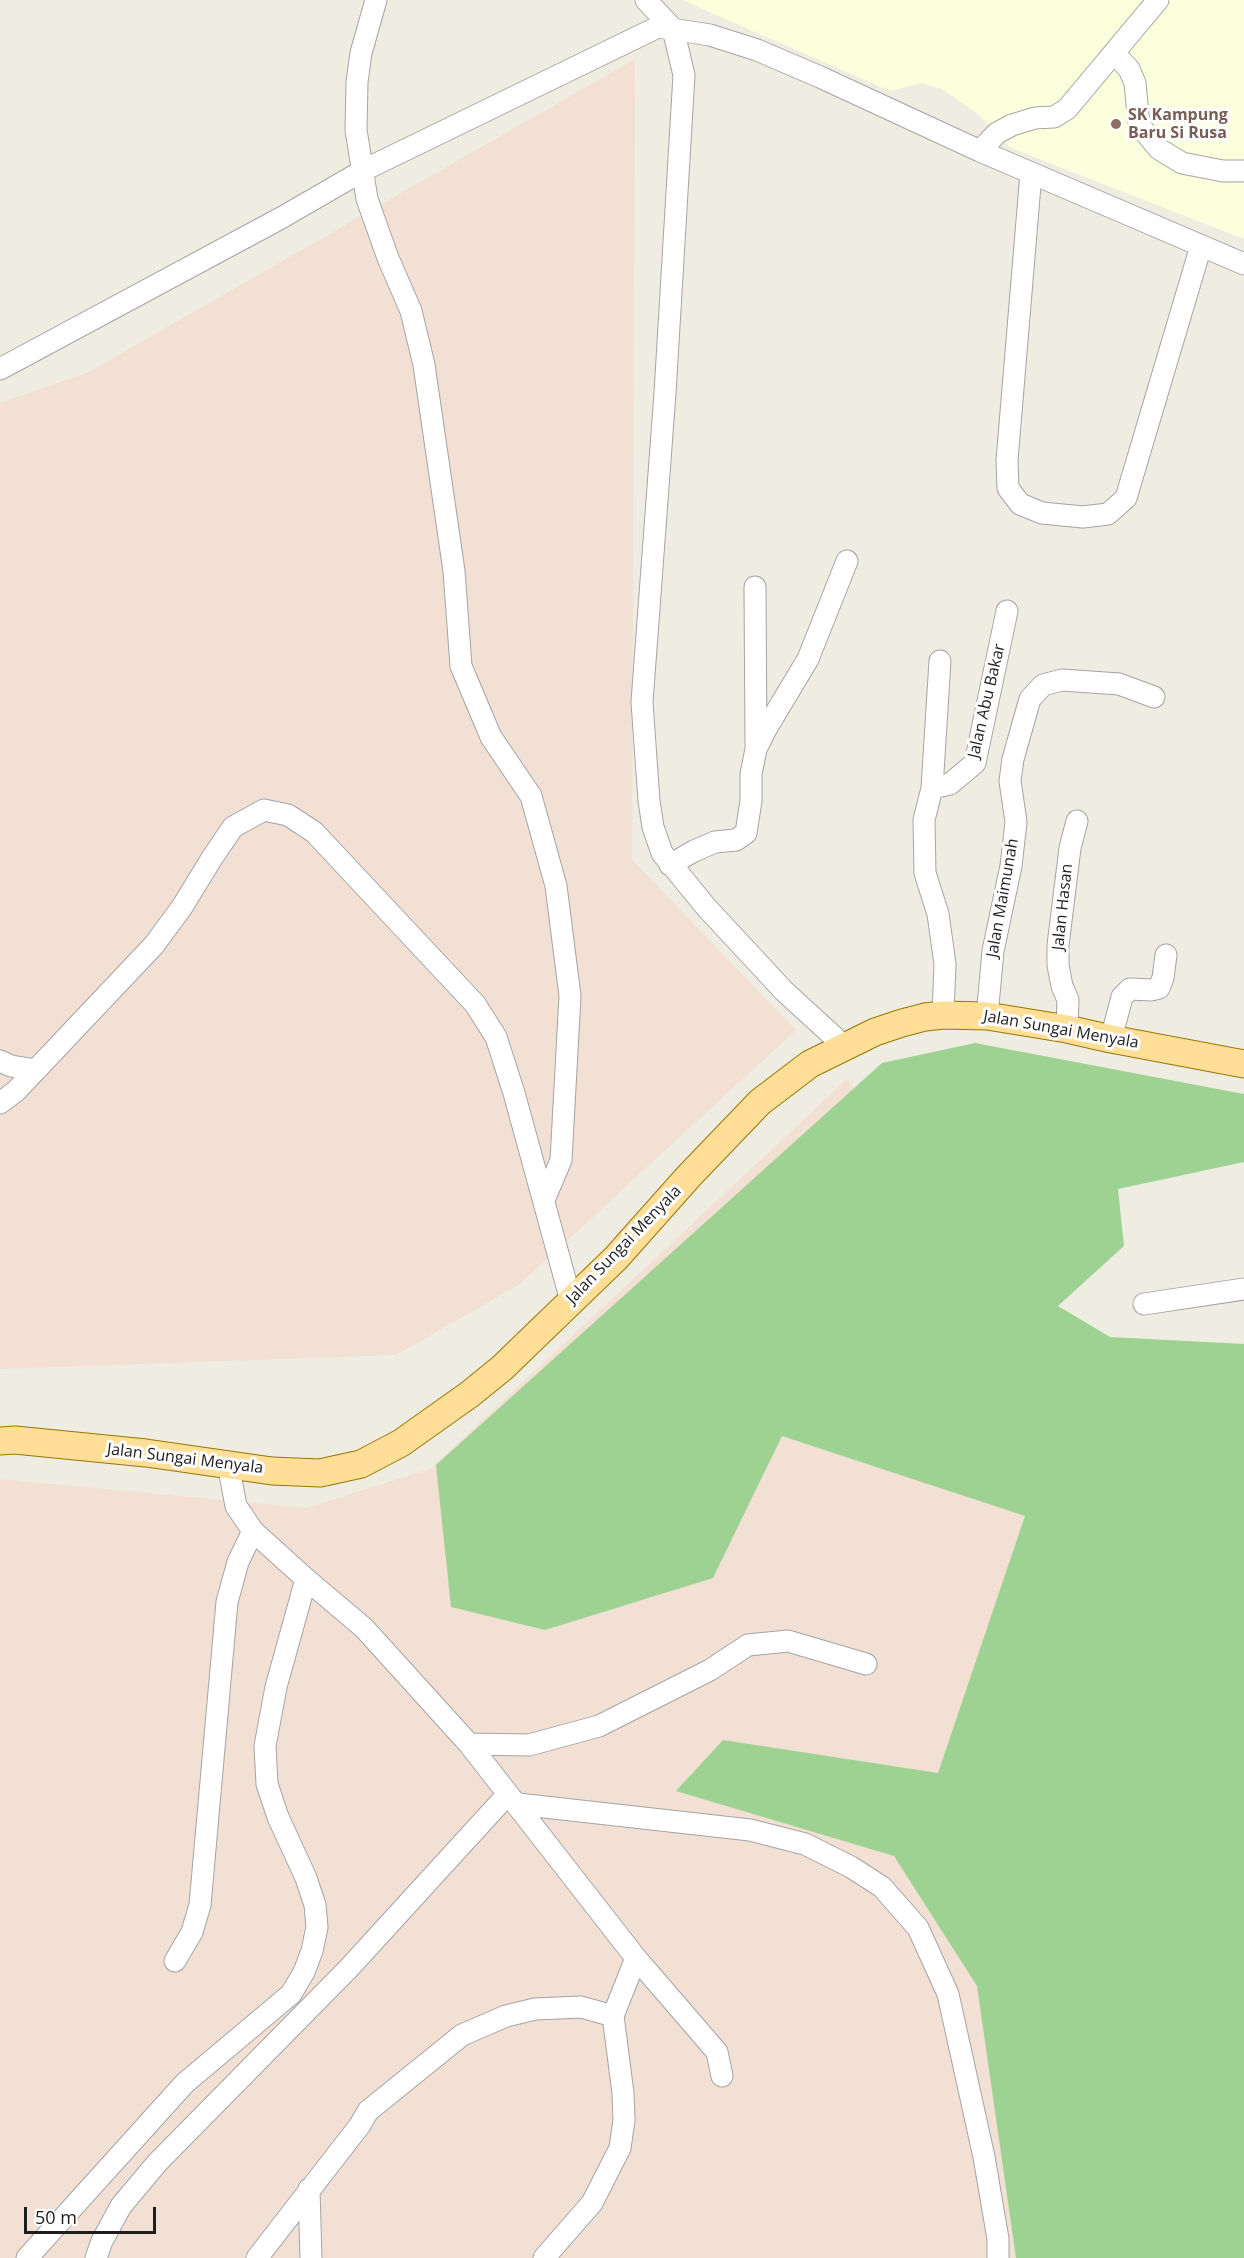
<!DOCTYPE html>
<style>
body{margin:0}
#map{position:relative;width:1244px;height:2258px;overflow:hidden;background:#efece2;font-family:"Open Sans",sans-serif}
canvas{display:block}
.scale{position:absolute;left:24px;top:2207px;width:132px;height:27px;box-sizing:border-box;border:3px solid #1d1d1d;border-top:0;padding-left:8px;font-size:18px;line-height:21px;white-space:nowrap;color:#1d1d1d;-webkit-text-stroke:4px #fff;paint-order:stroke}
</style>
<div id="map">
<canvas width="1244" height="2258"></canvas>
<div class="scale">50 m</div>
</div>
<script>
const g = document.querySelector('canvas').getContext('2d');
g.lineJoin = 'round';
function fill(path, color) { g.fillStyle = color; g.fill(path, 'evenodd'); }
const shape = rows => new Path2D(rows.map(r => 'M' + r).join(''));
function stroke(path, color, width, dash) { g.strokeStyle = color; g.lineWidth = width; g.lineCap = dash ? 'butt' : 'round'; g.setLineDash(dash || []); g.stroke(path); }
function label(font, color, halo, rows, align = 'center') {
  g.font = font + ' "Open Sans",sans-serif'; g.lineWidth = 6; g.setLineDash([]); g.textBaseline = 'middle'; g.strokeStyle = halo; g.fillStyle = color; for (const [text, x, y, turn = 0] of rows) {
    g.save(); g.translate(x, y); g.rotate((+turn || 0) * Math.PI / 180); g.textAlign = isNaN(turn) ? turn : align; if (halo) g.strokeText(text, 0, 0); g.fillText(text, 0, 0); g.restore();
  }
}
const education = shape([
 [682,0,1244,0,1244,239,1011,148,978,114,942,89,922,83,890,91]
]);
const military = shape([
 [635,59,632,860,796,1030,520,1284,396,1355,0,1369,0,403,89,372],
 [847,1079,1244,1556,1244,2258,0,2258,0,1479,306,1508,430,1469]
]);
const forest = shape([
 [975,1043,1244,1094,1244,1162,1118,1189,1124,1246,1058,1306,1110,1337,1244,1344,1244,2258,1016,2258,977,1986,894,1856,676,1791,723,1740,938,1773,1025,1516,782,1436,713,1578,545,1630,451,1607,436,1465,882,1063]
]);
const minor = shape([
 [376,0,361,53,357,82,356,130,367,199,388,258,411,311,424,365,454,571,461,666,491,737,531,796,556,886,570,996,561,1160,544,1200],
 [646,0,673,29,684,75,665,393,642,702,649,801,653,827,662,853,706,907,784,991,844,1046],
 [1114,53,1129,69,1135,83,1139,125,1159,149,1182,163,1223,171,1244,171],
 [980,151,997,133,1012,125,1035,118,1054,117,1067,109,1158,0],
 [1031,173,1007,460,1008,488,1020,504,1042,513,1083,517,1108,514,1126,498,1201,246],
 [0,369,281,218,364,170,658,27,710,35,757,50,820,77,980,151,1244,264],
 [755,587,756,746],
 [932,788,940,661],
 [670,865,694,851,715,842,736,840,746,833,751,801,751,774,756,749,766,729,808,659,847,561],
 [943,1015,945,964,938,914,925,873,924,820,932,788,950,784,975,763,1007,611],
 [987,1016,993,951,1011,866,1016,822,1010,781,1013,759,1030,699,1043,685,1062,680,1119,684,1154,697],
 [1067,1029,1068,1000,1062,986,1058,965,1058,945,1070,848,1077,821],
 [1111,1039,1122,997,1130,989,1152,990,1159,988,1163,978,1166,955],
 [0,1061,11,1066,36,1070],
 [0,1103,16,1091,154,945,182,907,212,858,233,827,264,810,288,815,314,832,475,1004,496,1037,514,1093,571,1301],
 [1144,1304,1244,1289],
 [306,1579,364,1628,469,1744,636,1958,717,2052,722,2076],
 [469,1744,529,1745,599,1726,710,1670,748,1645,788,1641,866,1664],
 [518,1804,750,1830,805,1844,851,1867,882,1887,918,1928,948,1994,984,2157,998,2239,998,2258],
 [175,1961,192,1932,200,1905,227,1602,238,1562,253,1531],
 [309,2189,311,2258],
 [27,2258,185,2083,291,1994,304,1972,312,1951,317,1927,315,1905,306,1878,278,1817,267,1784,265,1746,276,1687,306,1579,253,1531,236,1506,228,1464],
 [96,2258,102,2241,121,2206,157,2163,349,1968,507,1795],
 [257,2258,360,2125,368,2111,462,2035,506,2016,535,2009,581,2007,613,2016],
 [544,2258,592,2203,620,2148,624,2120,623,2093,613,2016,636,1958]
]);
const major = shape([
 [0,1441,15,1440,146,1453,272,1471,320,1473,361,1464,401,1443,470,1394,502,1368,616,1258,689,1176,760,1102,810,1064,875,1032,902,1023,925,1017,943,1015,987,1016,1067,1029,1111,1039,1244,1064]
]);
const markers = [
 [1116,124,6,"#8d6e63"]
];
const educationNames = [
 ["SK Kampung",1128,115],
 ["Baru Si Rusa",1128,133]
];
const streetNames = [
 ["Jalan Abu Bakar",987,701,-77],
 ["Jalan Maimunah",1003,898,-80],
 ["Jalan Hasan",1063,907,-84],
 ["Jalan Sungai Menyala",1061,1030,10],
 ["Jalan Sungai Menyala",624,1245,-46],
 ["Jalan Sungai Menyala",185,1459,7]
];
fill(education, '#fbffdb');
fill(military, '#f2e0d4');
fill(forest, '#9ed293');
stroke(minor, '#a4a4a4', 23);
stroke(major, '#967600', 29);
stroke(minor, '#fff', 21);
stroke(major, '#ffdf97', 27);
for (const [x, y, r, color] of markers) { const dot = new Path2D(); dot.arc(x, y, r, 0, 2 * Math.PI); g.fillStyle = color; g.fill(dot); stroke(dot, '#fff', 2); }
label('bold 16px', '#785e54', '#fff', educationNames, 'left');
label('16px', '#1d1d1d', '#fff', streetNames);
</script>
